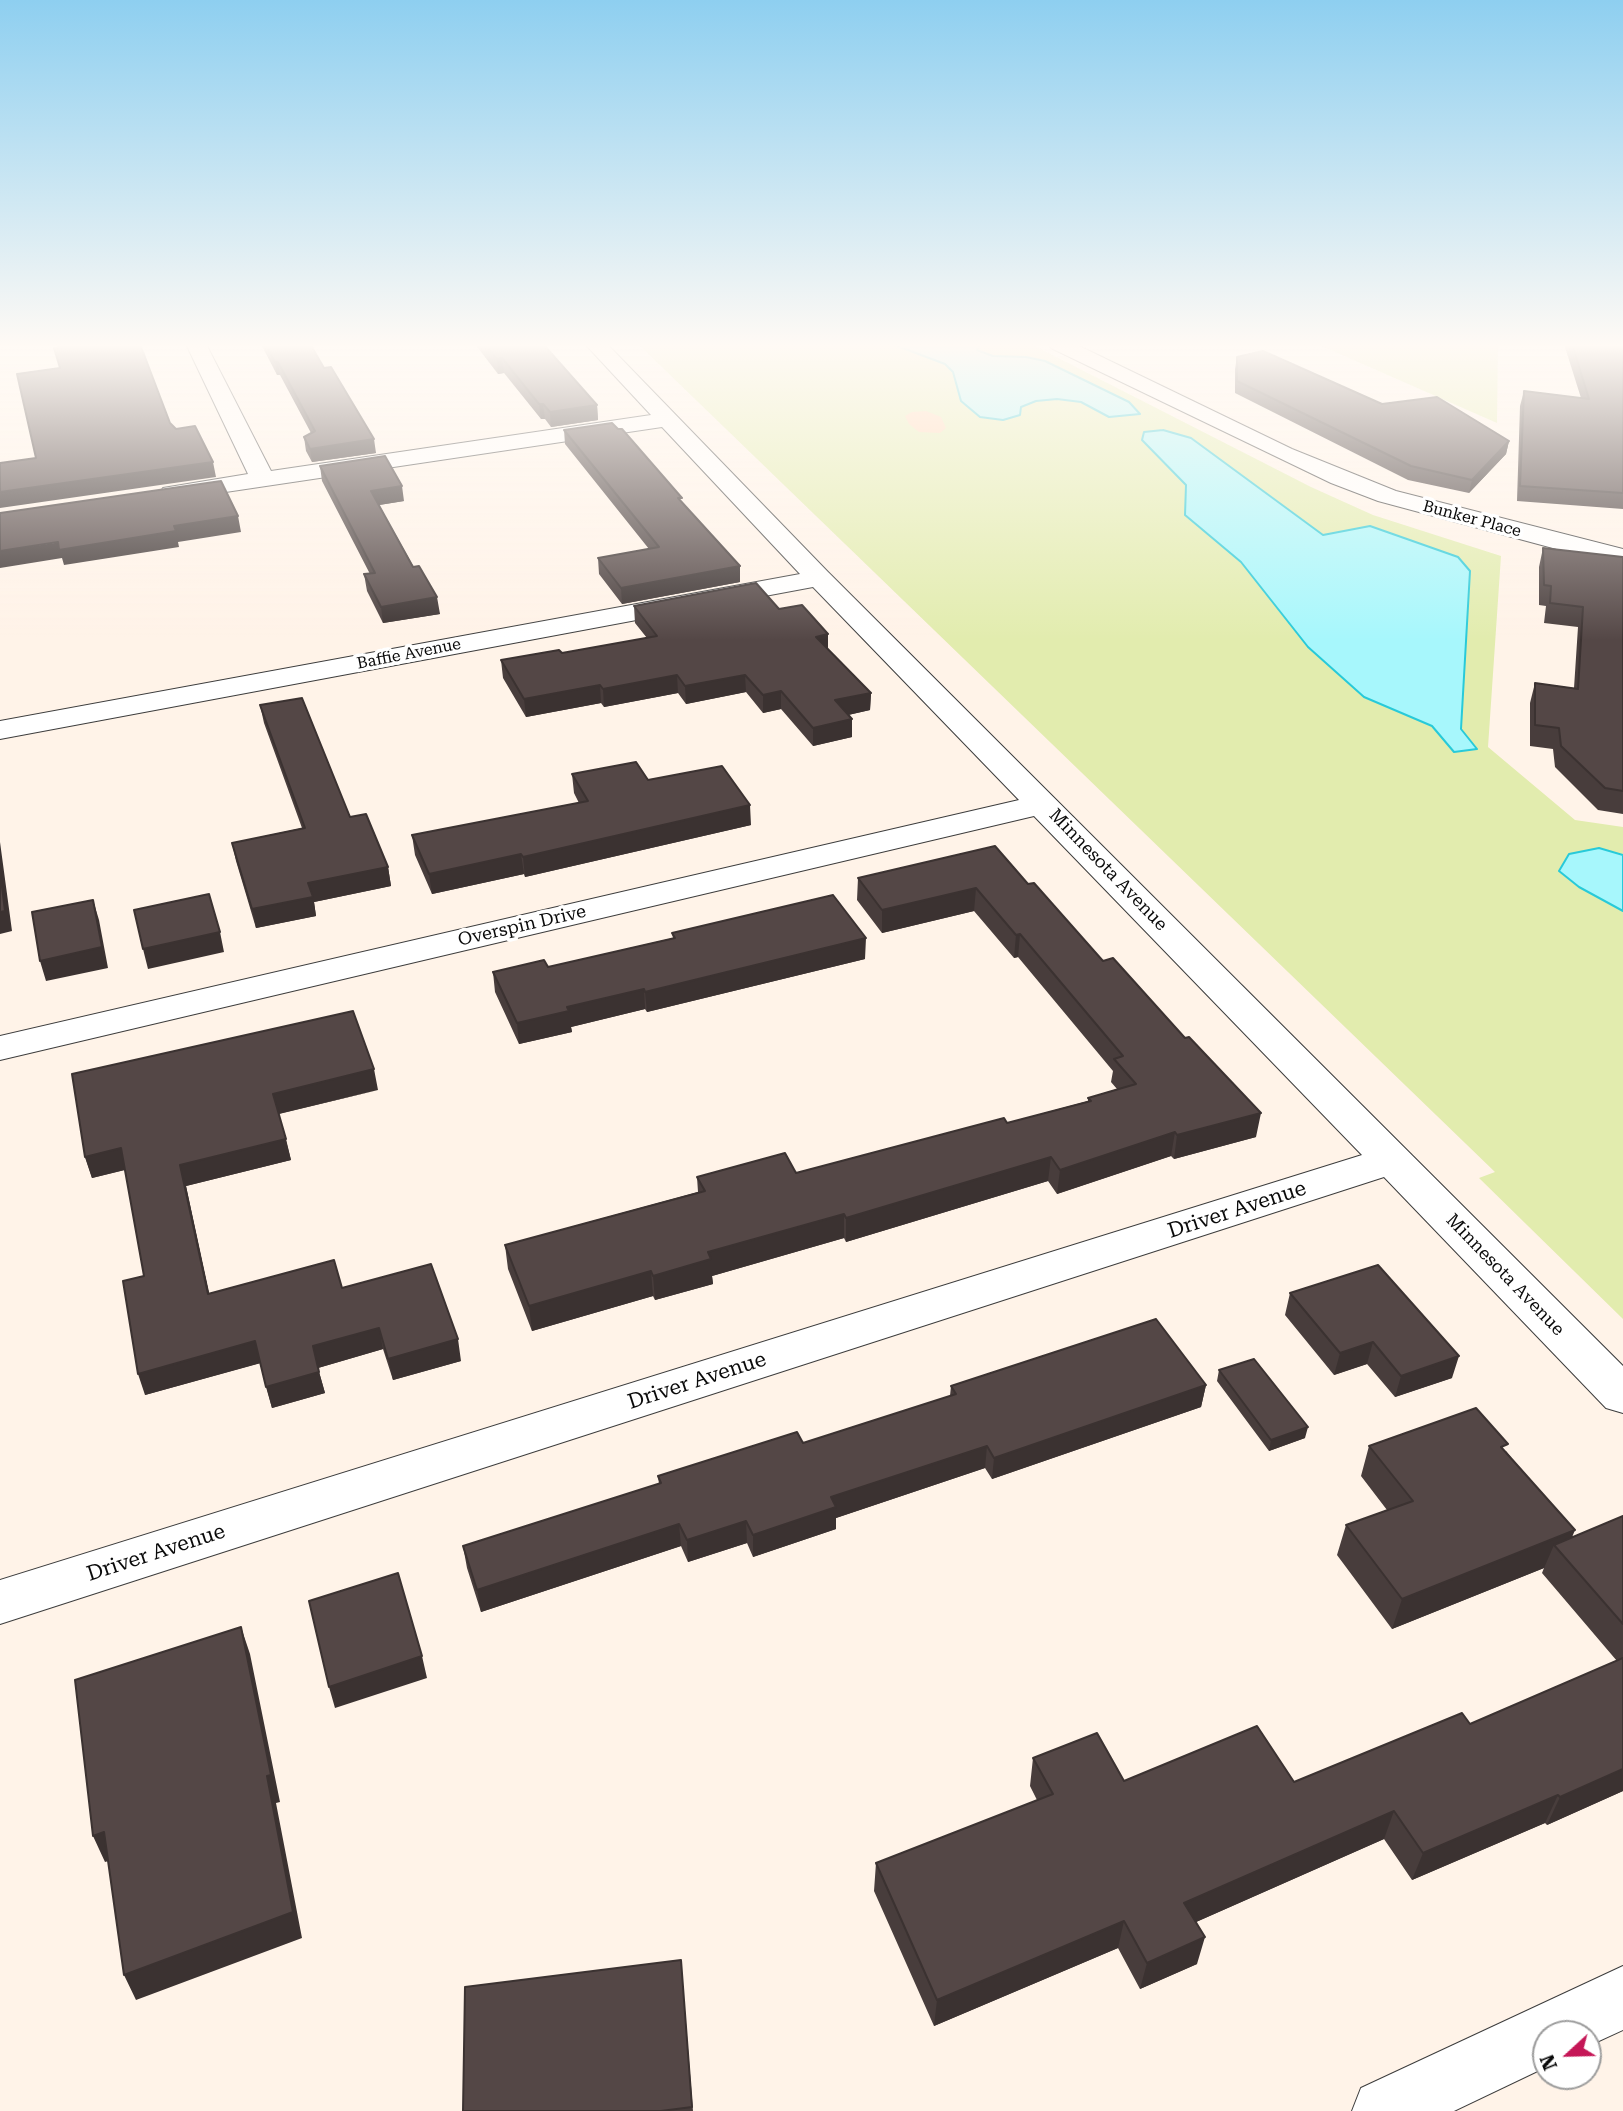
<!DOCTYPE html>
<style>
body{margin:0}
#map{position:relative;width:1623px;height:2111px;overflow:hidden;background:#fff3e8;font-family:"Roboto Serif",serif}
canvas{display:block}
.north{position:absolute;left:1532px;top:2020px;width:70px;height:70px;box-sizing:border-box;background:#fff;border:2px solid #9d9d9d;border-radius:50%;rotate:248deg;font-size:19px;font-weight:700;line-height:28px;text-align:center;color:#0a0a0a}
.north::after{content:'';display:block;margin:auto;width:24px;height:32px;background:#c51757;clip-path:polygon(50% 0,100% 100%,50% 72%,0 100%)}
</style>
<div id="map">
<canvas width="1623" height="2111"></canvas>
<div class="north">N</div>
</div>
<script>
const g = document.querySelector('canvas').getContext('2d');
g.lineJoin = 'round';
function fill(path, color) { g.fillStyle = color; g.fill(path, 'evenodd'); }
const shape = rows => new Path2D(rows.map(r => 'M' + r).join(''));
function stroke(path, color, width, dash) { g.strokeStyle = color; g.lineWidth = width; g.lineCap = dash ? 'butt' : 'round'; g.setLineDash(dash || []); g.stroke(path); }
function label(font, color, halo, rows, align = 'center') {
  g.font = font + ' "Roboto Serif",serif'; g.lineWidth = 7; g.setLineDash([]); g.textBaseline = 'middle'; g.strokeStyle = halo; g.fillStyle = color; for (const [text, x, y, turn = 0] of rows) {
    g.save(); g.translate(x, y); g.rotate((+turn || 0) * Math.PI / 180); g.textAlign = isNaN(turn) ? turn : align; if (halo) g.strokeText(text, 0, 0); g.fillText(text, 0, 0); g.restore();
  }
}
const green = shape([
 [638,344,1031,344,1311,487,1373,515,1501,556,1488,747,1575,820,1623,827,1623,1319,1479,1178,1495,1172],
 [1317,344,1498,344,1497,423]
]);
const sand = shape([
 [926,411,941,417,946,428,940,433,919,432,909,424,905,416,912,412]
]);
const water = shape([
 [892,344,981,344,977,350,993,356,1026,357,1045,361,1129,402,1140,414,1109,417,1081,402,1057,399,1036,401,1021,407,1020,415,1003,420,980,417,961,401,953,372,945,364,892,344],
 [1163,430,1191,438,1323,535,1370,526,1458,557,1470,571,1461,729,1477,749,1454,752,1432,726,1364,697,1308,647,1241,562,1185,515,1186,485,1142,440,1144,432,1163,430],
 [1599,848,1623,855,1623,911,1579,887,1559,871,1569,854,1599,848]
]);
const minor = shape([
 [186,344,206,344,271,471,651,415,585,344,607,344,828,572,1623,1366,1623,1413,1606,1408,1384,1177,0,1624,0,1580,1362,1155,1034,816,0,1060,0,1036,1019,800,813,587,0,739,0,721,800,574,662,427,172,500,163,498,160,493,163,488,248,474,186,344],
 [1048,344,1075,344,1292,449,1396,491,1623,549,1623,565,1590,558,1378,501,1331,483,1051,348,1048,344],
 [1623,1966,1623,2030,1588,2046,1588,2034,1546,2034,1546,2067,1454,2111,1352,2111,1361,2088,1623,1966]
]);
const wall = shape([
 [261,344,310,344,376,453,312,462,306,451,304,437,311,433,280,375,277,375],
 [475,344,543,344,597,405,598,420,551,427,545,419,541,419,504,373,498,374],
 [1564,344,1623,344,1623,509,1517,501,1520,406,1524,391,1581,398],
 [1237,357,1382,404,1509,441,1506,454,1469,493,1408,480,1235,393,1235,369],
 [564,430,682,503,740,582,622,604,599,574,598,558,649,549,565,444],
 [320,466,404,501,379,505,440,614,383,623,367,591,364,574,370,574,322,481],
 [1543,548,1623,557,1623,814,1598,810,1555,767,1553,749,1530,746,1530,703,1535,683,1574,688,1578,627,1544,623,1546,606,1539,605,1539,567],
 [634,606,779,609,828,649,871,693,870,710,848,715,852,719,852,737,813,746,781,709,763,713,746,692,686,704,678,693,604,707,601,703,526,717,503,678,501,660,562,653,647,638,635,623],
 [260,705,350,817,388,867,391,886,314,902,316,916,256,928,236,861,232,843,302,828,264,723],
 [572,774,648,780,751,825,525,877,524,874,432,894,415,855,412,835,579,803,574,793],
 [858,878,1028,884,1256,1137,1174,1159,1171,1156,1057,1194,1048,1181,846,1242,844,1238,712,1276,713,1284,655,1300,653,1296,532,1331,508,1269,505,1245,698,1192,697,1177,796,1173,1007,1123,1088,1101,1088,1098,1117,1089,1111,1082,1113,1071,1018,957,1014,958,974,911,882,933,857,900],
 [672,933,865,959,647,1012,645,1009,571,1027,572,1032,519,1044,495,992,493,972,548,967,673,938],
 [378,1090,279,1114,291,1160,186,1186,209,1294,342,1288,461,1361,393,1380,383,1349,318,1368,325,1393,272,1408,260,1363,145,1395,144,1276,125,1170,92,1178,85,1157],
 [1290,1293,1452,1378,1395,1397,1367,1364,1334,1375,1285,1315],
 [1219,1370,1305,1438,1269,1451,1217,1381],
 [1206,1385,1201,1407,992,1479,985,1468,836,1518,836,1529,753,1557,747,1543,688,1562,681,1546,481,1612,467,1568,463,1546,659,1484,658,1476,803,1443,950,1396,951,1386],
 [1369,1446,1506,1451,1573,1537,1623,1516,1623,1791,1547,1825,1545,1823,1412,1880,1384,1839,1196,1922,1197,1964,1140,1989,1118,1948,934,2026,874,1891,876,1863,1037,1800,1030,1786,1033,1758,1124,1781,1294,1782,1470,1724,1617,1661,1542,1573,1544,1568,1392,1629,1337,1555,1346,1525,1387,1510,1361,1476],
 [681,1960,693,2111,463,2111]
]);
const shadedWall = shape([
 [502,358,504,373,498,374,497,359],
 [275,362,278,362,280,375,277,375],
 [539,404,543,404,545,419,541,419],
 [597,405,598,420,551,427,550,412],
 [374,439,376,453,312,462,310,449],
 [1509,441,1506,454,1469,493,1472,480],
 [213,462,216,477,0,508,0,492],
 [402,486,404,501,373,506,371,491],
 [238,516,241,532,178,542,179,547,64,565,62,558,0,568,0,551],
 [740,566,740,582,622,604,621,588],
 [437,597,440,614,383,623,381,607],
 [828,634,828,652,816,637],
 [677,675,678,693,604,707,603,689],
 [745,675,746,692,686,704,685,686],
 [600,685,601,703,526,717,524,699],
 [781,691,781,709,763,713,763,695],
 [871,693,870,710,835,718,835,700],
 [852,719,852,737,813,746,813,728],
 [750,805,751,825,525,877,523,857],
 [0,842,12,931,0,934],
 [521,854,524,874,432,894,429,874],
 [388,867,391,886,314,902,316,916,256,928,252,909,308,883],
 [976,888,974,911,882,933,882,910],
 [93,900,99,920,108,968,46,981,40,961],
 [220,932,224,952,148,969,143,949],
 [1020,934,1018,957,1014,958,1016,935],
 [866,938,865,959,647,1012,645,992],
 [644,989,645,1009,571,1027,572,1032,519,1044,517,1023,567,1007],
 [374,1069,378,1090,278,1114,273,1094],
 [1261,1113,1256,1137,1174,1159,1177,1135],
 [1175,1132,1171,1156,1057,1194,1060,1170],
 [286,1139,291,1160,186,1186,214,1315,208,1294,180,1165],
 [121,1148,128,1169,92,1178,85,1157],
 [1051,1157,1048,1181,846,1242,846,1218],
 [844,1214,844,1238,712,1276,713,1284,655,1300,653,1276,708,1252],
 [651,1271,653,1296,532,1331,529,1306],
 [379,1328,383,1349,318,1368,313,1346],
 [458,1339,461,1361,393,1380,388,1359],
 [255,1341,261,1363,145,1395,138,1374],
 [1373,1342,1367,1364,1334,1375,1340,1353],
 [1459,1356,1452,1378,1395,1397,1401,1376],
 [319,1372,325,1393,272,1408,266,1387],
 [1206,1385,1201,1407,992,1479,994,1458],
 [1308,1427,1305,1438,1269,1451,1271,1440],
 [987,1446,985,1468,836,1518,836,1529,753,1557,753,1535,831,1497],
 [746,1521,747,1543,688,1562,687,1540],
 [679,1524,681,1546,481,1612,477,1590],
 [1575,1530,1564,1557,1554,1545,1544,1568,1392,1629,1402,1599],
 [241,1627,250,1654,280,1802,276,1803,302,1938,136,2000,124,1975,267,1776],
 [422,1656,427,1678,335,1708,329,1687],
 [1623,1769,1623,1791,1547,1825,1560,1797],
 [1558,1795,1545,1823,1412,1880,1423,1853],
 [1394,1811,1384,1839,1178,1930,1184,1903],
 [104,1832,116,1859,105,1862,93,1836],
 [1124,1921,1118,1948,934,2026,937,2000],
 [1205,1937,1197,1964,1140,1989,1147,1963]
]);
const building = shape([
 [89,344,140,344,170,423,176,429,195,426,213,462,0,492,0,463,36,458,17,374,60,368,54,348,89,344],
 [265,344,310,344,324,368,331,367,374,439,310,449,304,437,315,431,278,362,275,362,265,344],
 [485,344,543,344,597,405,550,412,543,404,539,404,502,358,497,359,485,344],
 [1572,344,1623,344,1623,493,1520,486,1524,391,1589,399,1572,344],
 [1263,351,1382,404,1437,397,1509,441,1472,480,1411,466,1237,381,1237,357,1263,351],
 [612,423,618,429,622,429,682,498,678,498,740,566,621,588,598,558,659,547,564,430,612,423],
 [385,456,402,486,371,491,413,567,419,566,437,597,381,607,364,574,375,573,320,466,385,456],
 [221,481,238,516,174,526,176,531,59,550,58,542,0,551,0,513,221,481],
 [1543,548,1623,557,1623,791,1605,788,1561,746,1559,728,1535,725,1535,683,1578,689,1583,607,1550,603,1551,586,1544,585,1543,548],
 [756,583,779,609,802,605,828,634,816,637,871,693,835,700,852,719,813,728,781,691,763,695,745,675,685,686,677,675,603,689,600,685,524,699,501,660,559,650,562,653,657,636,634,606,756,583],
 [302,698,350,817,366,814,388,867,308,883,313,897,252,909,232,843,305,828,260,705,302,698],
 [636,762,648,780,722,766,750,805,523,857,521,854,429,874,412,835,588,801,572,774,636,762],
 [995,846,1028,884,1034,883,1103,961,1113,958,1185,1038,1189,1037,1261,1113,1177,1135,1175,1132,1060,1170,1051,1157,846,1218,844,1214,708,1252,711,1259,653,1276,651,1271,529,1306,505,1245,705,1191,697,1177,785,1153,796,1173,1004,1118,1007,1123,1091,1101,1088,1098,1136,1084,1114,1059,1123,1056,1020,934,1016,935,976,888,882,910,858,878,995,846],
 [0,871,5,911,0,912,0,871],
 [209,894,220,932,143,949,134,910,209,894],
 [833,895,866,938,645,992,644,989,567,1007,569,1011,517,1023,493,972,544,960,548,967,675,938,672,933,833,895],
 [93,900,102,947,40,961,32,912,93,900],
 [353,1011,374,1069,273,1094,286,1139,180,1165,208,1294,334,1260,342,1288,431,1264,458,1339,388,1359,379,1328,313,1346,319,1372,266,1387,255,1341,138,1374,123,1281,144,1276,121,1148,85,1157,72,1074,353,1011],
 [1378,1265,1459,1356,1401,1376,1373,1342,1340,1353,1290,1293,1378,1265],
 [1156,1319,1206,1385,994,1458,987,1446,831,1497,836,1507,753,1535,746,1521,687,1540,679,1524,477,1590,463,1546,661,1483,658,1476,797,1432,803,1443,956,1394,951,1386,1156,1319],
 [1254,1359,1308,1427,1271,1440,1219,1370,1254,1359],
 [1476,1408,1508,1444,1501,1447,1575,1530,1402,1599,1346,1525,1413,1501,1369,1446,1476,1408],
 [1623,1516,1623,1624,1554,1545,1623,1516],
 [398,1573,422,1656,329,1687,309,1601,398,1573],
 [241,1627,271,1775,267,1776,293,1912,124,1975,104,1832,93,1836,75,1680,241,1627],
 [1623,1658,1623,1769,1560,1797,1558,1795,1423,1853,1394,1811,1184,1903,1205,1937,1147,1963,1124,1921,937,2000,876,1863,1053,1794,1033,1758,1097,1733,1124,1781,1257,1726,1294,1782,1462,1713,1470,1724,1623,1658],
 [681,1960,692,2107,661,2111,463,2111,465,1987,681,1960]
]);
const farStreetnames = [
 ["Bunker Place",1472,519,15],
 ["Baffie Avenue",409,654,-11]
];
const streetNames = [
 ["Minnesota Avenue",1108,870,46],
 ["Overspin Drive",522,926,-13],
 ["Minnesota Avenue",1505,1275,46]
];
const nearStreetnames = [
 ["Driver Avenue",1237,1210,-18],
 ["Driver Avenue",697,1381,-18],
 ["Driver Avenue",156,1553,-18]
];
fill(green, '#e2ecae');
fill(sand, '#ffd4b0');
fill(water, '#a7f7fc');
stroke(water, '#28cad9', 2);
stroke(minor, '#3d3d3d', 2);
fill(minor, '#fff');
fill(wall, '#483d3c');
fill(shadedWall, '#3b3231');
fill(building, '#544746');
stroke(building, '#3b3231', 2);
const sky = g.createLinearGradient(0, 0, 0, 640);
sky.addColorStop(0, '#8ecff0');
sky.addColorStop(0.54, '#fffaf5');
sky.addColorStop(1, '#fffaf500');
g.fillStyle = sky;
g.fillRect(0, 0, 1623, 640);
label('16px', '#0a0a0a', '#fff', farStreetnames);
label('18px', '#0a0a0a', '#fff', streetNames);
label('21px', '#0a0a0a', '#fff', nearStreetnames);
</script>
